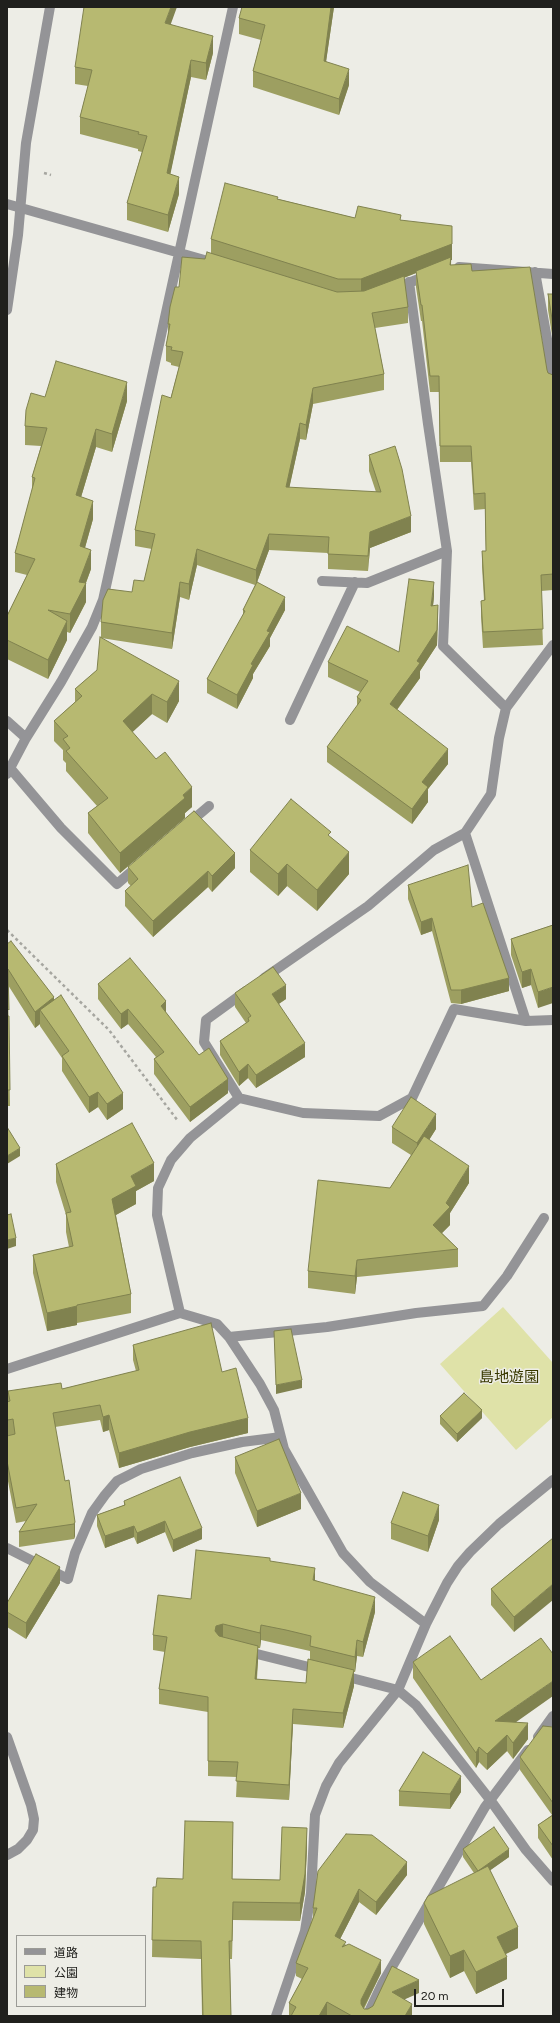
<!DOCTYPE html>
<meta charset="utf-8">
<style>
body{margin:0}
#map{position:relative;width:560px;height:2023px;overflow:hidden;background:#edede6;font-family:Figtree,"Noto Sans JP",sans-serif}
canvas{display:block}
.frame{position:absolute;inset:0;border:8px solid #20201d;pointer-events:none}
.legend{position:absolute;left:16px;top:1935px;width:130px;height:72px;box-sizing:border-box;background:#edede6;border:1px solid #9b9b96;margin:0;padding:5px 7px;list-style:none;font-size:12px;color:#20201d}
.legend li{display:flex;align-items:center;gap:8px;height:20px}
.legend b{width:20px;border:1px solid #9b9b96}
.scale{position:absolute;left:414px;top:1989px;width:90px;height:18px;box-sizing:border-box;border:2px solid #20201d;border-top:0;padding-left:5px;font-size:12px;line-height:14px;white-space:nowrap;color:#20201d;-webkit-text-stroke:3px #edede6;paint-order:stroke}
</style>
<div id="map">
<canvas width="560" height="2023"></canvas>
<div class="frame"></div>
<ul class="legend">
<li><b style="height:5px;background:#949497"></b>道路</li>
<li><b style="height:11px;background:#dfe2a8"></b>公園</li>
<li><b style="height:11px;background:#b7b971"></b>建物</li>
</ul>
<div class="scale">20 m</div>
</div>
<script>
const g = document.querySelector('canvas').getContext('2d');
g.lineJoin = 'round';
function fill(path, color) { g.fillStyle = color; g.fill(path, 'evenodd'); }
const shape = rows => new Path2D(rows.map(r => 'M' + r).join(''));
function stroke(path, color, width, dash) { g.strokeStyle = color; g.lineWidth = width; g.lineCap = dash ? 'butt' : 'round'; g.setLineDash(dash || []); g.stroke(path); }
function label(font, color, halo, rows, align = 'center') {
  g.font = font + ' Figtree,"Noto Sans JP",sans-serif'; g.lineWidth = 3; g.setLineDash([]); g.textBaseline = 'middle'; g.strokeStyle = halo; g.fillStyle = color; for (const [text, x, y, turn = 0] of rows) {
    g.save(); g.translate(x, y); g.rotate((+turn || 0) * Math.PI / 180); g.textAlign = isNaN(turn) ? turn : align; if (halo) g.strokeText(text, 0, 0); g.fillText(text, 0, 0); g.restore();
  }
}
const green = shape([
 [503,1307,553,1363,553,1417,516,1450,440,1364]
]);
const path = shape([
 [44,173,51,175],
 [7,930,109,1030,178,1121]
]);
const street = shape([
 [7,204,215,263],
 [459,267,553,274],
 [535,272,547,339,553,385],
 [393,289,429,275],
 [7,310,18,235,26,143,50,7],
 [447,551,443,646,506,708],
 [322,581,367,583,447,551,428,424,409,282],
 [290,720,355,582],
 [7,721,26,738],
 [10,768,61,828,117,884,138,866],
 [7,774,26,738,61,682,92,627,103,600,233,7],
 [189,823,209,806],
 [264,978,368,906,434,850,465,833,491,794,499,738,506,708,553,645],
 [526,1021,553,1020],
 [239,1098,303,1113,379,1116,412,1098,454,1009,526,1021,465,833],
 [180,1313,217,1324,229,1337,327,1327,416,1313,483,1306,507,1276,544,1218],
 [229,1337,260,1384,274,1410,284,1449,343,1553,370,1582,426,1624],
 [7,1369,180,1313,157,1215,158,1188,171,1160,190,1138,239,1098,204,1042,206,1020,246,991],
 [7,1548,68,1579,75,1553,92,1513,105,1495,117,1481,141,1469,192,1453,242,1442,281,1437],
 [245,1651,321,1670],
 [340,1675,398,1690,416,1705,491,1801,526,1850,553,1881],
 [7,1737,31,1805,34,1819,33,1830,27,1840,18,1849,7,1855],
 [538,1737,553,1716],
 [276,2016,305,1931,311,1893,315,1815,326,1786,339,1763,398,1690,426,1624,447,1583,458,1566,470,1552,499,1524,553,1480],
 [367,2016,382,1984,485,1807,528,1750]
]);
const wall = shape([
 [334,7,326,61,349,85,339,115,253,87,253,71,261,40,239,34,239,18],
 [171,24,213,53,206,80,191,77,170,174,179,194,168,232,127,220,127,203,142,152,138,151,138,149,80,134,80,117,88,86,75,84,75,67],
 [278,199,355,218,401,220,452,241,451,265,472,271,547,370,548,373,553,375,553,590,541,591,543,645,483,648,481,617,481,601,484,600,482,567,482,551,486,551,485,509,474,510,471,462,440,462,439,392,430,392,422,321,421,321,416,287,416,273,404,278,408,307,408,323,375,328,384,374,384,390,313,404,306,440,300,439,289,488,376,492,369,471,369,455,411,532,370,548,368,571,328,569,328,553,269,550,257,582,285,610,270,638,270,646,253,674,253,678,237,709,207,693,207,679,243,615,243,610,255,585,197,565,189,600,180,597,172,649,101,638,101,622,132,592,144,581,152,549,135,546,135,530,179,367,171,365,171,363,166,361,166,346,168,335,168,324,179,287,205,259,211,253,211,239],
 [548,294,553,294,553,341,548,310],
 [45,397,127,401,112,452,96,447,81,497,93,519,85,548,91,569,86,583,86,602,70,633,67,632,67,640,48,679,7,659,7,616,27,575,15,572,15,553,32,491,32,477,41,446,25,445,25,426],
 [434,597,433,606,438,620,437,645,420,671,420,678,397,710,448,764,428,789,428,802,412,824,327,762,327,747,357,707,357,697,360,692,328,677,328,662,399,652],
 [97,670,179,701,167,723,152,714,132,732,192,807,185,813,185,818,120,873,88,833,88,813,97,806,66,771,66,763,63,760,63,750,54,741,54,721,75,702,75,689],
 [331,837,349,874,317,911,287,886,278,896,250,872,250,850],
 [128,867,235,868,212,892,208,887,153,937,125,906,125,891,131,886,128,883],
 [408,885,472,907,509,991,461,1004,451,1003,432,931,421,935,408,899],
 [553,925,538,1008,531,985,522,988,511,955,511,939],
 [7,944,54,1000,123,1109,107,1120,98,1107,89,1113,62,1071,62,1058,40,1026,40,1024,35,1028,8,985,10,1106,7,1106],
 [98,984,166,1013,228,1093,190,1122,154,1074,154,1059,156,1057,128,1024,121,1029,98,999],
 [235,993,286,999,279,1004,305,1057,256,1088,248,1078,239,1086,220,1055,220,1041,246,1023,235,1007],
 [392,1127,436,1129,429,1140,469,1183,450,1213,450,1225,442,1233,458,1249,458,1267,357,1277,355,1294,308,1288,308,1271,390,1188,411,1155,392,1143],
 [56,1164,154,1181,136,1191,136,1204,116,1215,131,1294,131,1313,77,1323,77,1325,47,1331,33,1273,33,1255,69,1247,66,1232,66,1215,56,1182],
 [133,1345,222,1372,248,1433,190,1447,119,1468,109,1430,103,1432,100,1420,55,1427,65,1481,75,1522,75,1536,74,1539,19,1547,19,1532,26,1521,16,1523,7,1476,7,1436,13,1435,8,1435,7,1432,7,1402,8,1401,8,1391,62,1389,136,1371,133,1360],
 [440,1416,482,1418,457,1442,440,1424],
 [235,1457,301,1509,257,1527,235,1473],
 [124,1501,202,1539,173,1552,165,1532,137,1544,134,1537,105,1548,97,1526,97,1515,124,1505],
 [439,1520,428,1552,391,1539,391,1523],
 [553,1538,514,1632,491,1605,491,1589],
 [270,1561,315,1580,375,1612,363,1657,357,1656,355,1672,354,1672,354,1686,343,1728,293,1724,289,1800,236,1797,237,1777,208,1776,208,1712,159,1704,159,1689,165,1652,153,1650,153,1635,191,1599],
 [261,1640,310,1651,310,1659,306,1683,257,1679,258,1661,258,1648,260,1648],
 [60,1583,26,1639,7,1627,7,1603],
 [413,1662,481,1680,516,1722,528,1739,513,1759,507,1751,487,1770,479,1762,476,1768,413,1678],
 [553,1727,553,1860,538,1838,538,1825,552,1815,520,1770,520,1757],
 [399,1791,461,1792,450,1809,399,1806],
 [233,1840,232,1879,280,1880,307,1846,305,1892,300,1921,233,1920,232,1959,230,1959,231,2016,202,2016,201,1959,152,1957,153,1887,156,1887,183,1879],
 [463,1849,509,1857,490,1870,518,1948,506,1954,507,1979,476,1994,464,1971,450,1978,424,1924,424,1903,474,1873,463,1857],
 [318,1871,407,1875,376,1915,359,1902,340,1939,346,1945,381,1973,364,2009,368,2009,419,1993,404,1999,412,2016,329,2016,327,2015,326,2016,289,2016,289,2003,302,1979,296,1976,296,1963,313,1917,313,1908]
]);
const shadedWall = shape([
 [171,7,177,7,165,40,165,23],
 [331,7,334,7,324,76,324,61],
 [213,36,213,53,206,80,206,63],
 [191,60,191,77,167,190,167,173],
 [349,69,349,85,339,115,339,99],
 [179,177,179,194,168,232,168,215],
 [452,226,452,260,451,260,451,273,416,271,416,273,361,294,361,279],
 [127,382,127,401,112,452,112,434],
 [313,388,313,404,306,440,306,425],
 [300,423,300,439,286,503,286,487],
 [96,429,96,447,76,514,76,495],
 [93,501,93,519,80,565,80,546],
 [411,516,411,532,370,548,368,571,370,532],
 [269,534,269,550,256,585,256,570],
 [197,549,197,565,189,600,189,584],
 [91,550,91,569,85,585,86,583,86,602,70,633,70,614,79,582],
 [180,582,180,597,172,649,172,633],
 [434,582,434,597,431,621,431,606],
 [285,597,285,610,270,638,270,646,253,674,253,678,237,709,237,695,267,631],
 [438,605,437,645,420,671,420,678,390,719,390,704,417,661],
 [67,621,67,640,48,679,48,660],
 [179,681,179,701,167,723,167,702],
 [152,694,152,714,123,741,123,721],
 [448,749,448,764,428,789,428,802,412,824,412,809,422,782],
 [192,787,192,807,185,813,185,818,120,873,120,853,183,795],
 [349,852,349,874,317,911,317,890],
 [235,853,235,868,212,892,212,876],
 [287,864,287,886,278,896,278,874],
 [208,871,208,887,153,937,153,921],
 [432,918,432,931,421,935,421,922],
 [531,969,531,985,522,988,522,972],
 [509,978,509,991,461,1004,461,990],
 [286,985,286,999,272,1008,272,994],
 [553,987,553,1003,538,1008,538,992],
 [54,997,54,1013,40,1010,40,1024,35,1028,35,1012],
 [166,1001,166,1016,161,1006],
 [128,1009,128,1024,121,1029,121,1014],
 [305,1043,305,1057,256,1088,256,1075],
 [248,1064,248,1078,239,1086,239,1072],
 [228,1079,228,1093,190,1122,190,1107],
 [98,1092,98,1107,89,1113,89,1097],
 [123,1093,123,1109,107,1120,107,1104],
 [436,1114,436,1129,417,1159,417,1143],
 [20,1148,20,1156,7,1164,7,1156],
 [154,1163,154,1181,136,1191,136,1204,112,1217,112,1199,131,1176],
 [469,1166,469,1183,450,1213,450,1225,433,1242,433,1225],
 [16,1238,16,1246,7,1249,7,1240],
 [357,1260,357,1277,355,1294,355,1276],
 [77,1306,77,1325,47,1331,47,1313],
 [302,1380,302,1388,276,1394,276,1385],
 [482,1410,482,1418,457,1442,457,1434],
 [109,1415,109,1430,103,1432,103,1417],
 [248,1418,248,1433,190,1447,119,1468,119,1453,190,1432],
 [301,1493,301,1509,257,1527,257,1511],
 [439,1505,439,1520,428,1552,428,1536],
 [165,1521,165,1532,137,1544,137,1533],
 [75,1522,75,1536,74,1539,74,1524],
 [134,1526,134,1537,105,1548,105,1536],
 [202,1528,202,1539,173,1552,173,1540],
 [60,1567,60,1583,26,1639,26,1623],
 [315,1568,315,1583,313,1580],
 [553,1584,553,1600,514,1632,514,1617],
 [375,1597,375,1612,363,1657,363,1642],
 [223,1624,223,1639,216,1641,215,1631,216,1626],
 [261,1625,261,1640,260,1648,260,1633],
 [357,1640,357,1656,355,1672,355,1657],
 [258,1646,258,1661,255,1694,255,1679],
 [354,1670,354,1686,343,1728,343,1713],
 [553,1681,553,1696,495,1737,495,1721],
 [293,1709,293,1724,289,1800,289,1785],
 [528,1723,528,1739,513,1759,513,1743],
 [507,1735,507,1751,487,1770,487,1754],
 [479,1747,479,1762,476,1768,476,1753],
 [461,1776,461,1792,450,1809,450,1794],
 [233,1822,233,1840,232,1897,232,1879],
 [307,1828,307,1846,305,1892,300,1921,300,1903],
 [509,1849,509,1857,478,1879,478,1871],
 [407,1862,407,1875,376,1915,376,1902],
 [359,1889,359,1902,335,1949,335,1936],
 [518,1927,518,1948,497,1958,497,1937],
 [464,1950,464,1971,450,1978,450,1956],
 [507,1957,507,1979,476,1994,476,1972],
 [381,1960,381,1973,361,2013,361,2000],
 [419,1980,419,1993,392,2005,392,1992],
 [327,2002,327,2015,326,2016,319,2016],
 [412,2004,412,2016,405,2016]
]);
const building = shape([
 [84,7,171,7,165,23,213,36,206,63,191,60,167,173,179,177,168,215,127,203,147,136,138,134,139,132,80,117,92,70,75,67,84,7],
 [242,7,331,7,324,61,349,69,339,99,253,71,265,25,239,18,242,7],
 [225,183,278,197,277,199,355,218,358,206,401,215,400,220,452,226,452,244,361,279,338,279,211,239,225,183],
 [207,252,337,292,364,291,404,276,408,307,372,313,384,374,313,388,306,425,300,423,286,487,381,492,369,455,395,446,402,469,411,516,370,532,368,556,328,554,329,537,269,534,256,570,197,549,189,584,180,582,172,633,101,622,103,600,108,589,132,592,134,580,144,581,155,534,135,530,162,395,171,398,183,352,171,350,172,347,166,346,170,324,168,324,170,307,175,287,179,287,182,257,205,259,207,252],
 [451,257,450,265,471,264,472,271,530,267,547,370,548,373,553,375,553,574,541,575,543,629,483,632,481,601,485,600,482,551,486,551,485,493,474,494,471,446,440,446,439,376,430,376,422,305,421,305,416,271,451,257],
 [548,294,553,294,553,325,548,294],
 [56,361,127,382,112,434,96,429,76,495,93,501,80,546,91,550,79,582,86,583,70,614,48,610,67,621,48,660,7,640,7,616,35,559,15,553,35,478,32,477,47,428,25,426,26,410,31,393,45,397,56,361],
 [409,579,434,582,431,606,438,605,437,630,417,661,420,663,390,704,448,749,422,782,428,787,412,809,327,747,361,700,357,697,368,681,328,662,347,626,399,652,409,579],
 [257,582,285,597,267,631,270,632,251,664,253,665,237,695,207,679,245,611,243,610,257,582],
 [100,637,179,681,167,702,152,694,123,721,156,759,165,752,192,787,183,795,185,798,120,853,88,813,108,798,66,751,70,748,63,739,68,736,54,721,82,696,75,689,97,670,100,637],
 [291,799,331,832,328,835,349,852,317,890,287,864,278,874,250,850,291,799],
 [194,811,235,853,212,876,208,871,153,921,125,891,138,879,128,867,194,811],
 [468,865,472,907,483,903,509,978,461,990,451,990,432,918,421,922,408,885,468,865],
 [553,925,553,987,538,992,531,969,522,972,511,939,553,925],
 [11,941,54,997,35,1012,8,969,9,1010,7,1008,7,944,11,941],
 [130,958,166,1001,161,1006,199,1055,209,1048,228,1079,190,1107,154,1059,164,1052,128,1009,121,1014,98,984,130,958],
 [273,967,286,985,272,994,305,1043,256,1075,248,1064,239,1072,220,1041,249,1021,248,1018,251,1016,235,993,273,967],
 [61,995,123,1093,107,1104,98,1092,89,1097,62,1056,69,1051,40,1010,61,995],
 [7,1016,9,1016,10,1090,7,1090,7,1016],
 [411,1097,436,1114,417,1143,392,1127,411,1097],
 [132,1123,154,1163,131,1176,136,1186,112,1199,131,1294,77,1305,77,1306,47,1313,33,1255,73,1246,66,1213,71,1212,56,1164,132,1123],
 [7,1127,20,1148,7,1156,7,1127],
 [424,1136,469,1166,446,1203,450,1207,433,1225,458,1249,357,1260,355,1276,308,1271,318,1180,390,1188,424,1136],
 [11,1214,16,1238,7,1240,7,1215,11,1214],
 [211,1323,222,1372,236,1368,248,1418,190,1432,119,1453,109,1415,103,1417,100,1405,53,1413,65,1481,69,1480,75,1522,74,1524,19,1532,37,1504,16,1508,7,1461,7,1436,15,1434,13,1419,8,1420,7,1417,7,1402,10,1401,8,1391,61,1383,62,1389,139,1370,133,1345,211,1323],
 [291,1329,302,1380,276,1385,274,1331,291,1329],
 [464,1393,482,1410,457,1434,440,1416,464,1393],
 [279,1439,301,1493,257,1511,235,1457,279,1439],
 [180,1477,202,1528,173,1540,165,1521,137,1533,134,1526,105,1536,97,1515,125,1505,124,1501,180,1477],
 [403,1492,439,1505,428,1536,391,1523,403,1492],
 [553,1538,553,1584,514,1617,491,1589,553,1538],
 [196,1550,270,1558,270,1561,315,1568,313,1580,375,1597,363,1642,357,1640,355,1657,310,1646,311,1636,286,1630,261,1625,260,1633,223,1624,216,1626,215,1631,219,1636,258,1646,255,1679,306,1683,308,1659,354,1670,343,1713,293,1709,289,1785,236,1781,238,1762,208,1761,208,1697,159,1689,167,1637,153,1635,158,1595,191,1599,196,1550],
 [36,1554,60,1567,26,1623,7,1612,7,1603,36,1554],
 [450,1636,481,1680,541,1638,553,1654,553,1681,495,1721,528,1723,513,1743,507,1735,487,1754,479,1747,476,1753,413,1662,450,1636],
 [543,1726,553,1727,553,1803,520,1757,543,1726],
 [423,1752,461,1776,450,1794,399,1791,423,1752],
 [553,1815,553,1846,538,1825,553,1815],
 [185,1821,233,1822,232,1879,280,1880,282,1827,307,1828,305,1874,300,1903,233,1902,232,1941,229,1941,231,2016,203,2016,201,1941,152,1940,153,1887,156,1887,157,1878,183,1879,185,1821],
 [494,1827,509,1849,478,1871,463,1849,494,1827],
 [346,1834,372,1835,407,1862,376,1902,359,1889,335,1936,346,1942,342,1947,349,1944,381,1960,361,2000,361,2004,364,2009,368,2009,373,2006,392,1966,419,1980,392,1992,412,2004,405,2016,352,2016,327,2002,319,2016,291,2016,296,2007,289,2003,308,1968,296,1963,317,1908,313,1908,318,1871,346,1834],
 [488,1866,518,1927,497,1937,507,1957,476,1972,464,1950,450,1956,424,1903,428,1896,488,1866]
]);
const parkNames = [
 ["島地遊園",509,1378]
];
fill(green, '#dfe2a8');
stroke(path, '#a6a6a0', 2.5, [3, 3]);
stroke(street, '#949497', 10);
fill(wall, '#9d9f61');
fill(shadedWall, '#80824f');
fill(building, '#b7b971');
stroke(building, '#80824f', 1);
label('15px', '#393900', '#edede6', parkNames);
</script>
